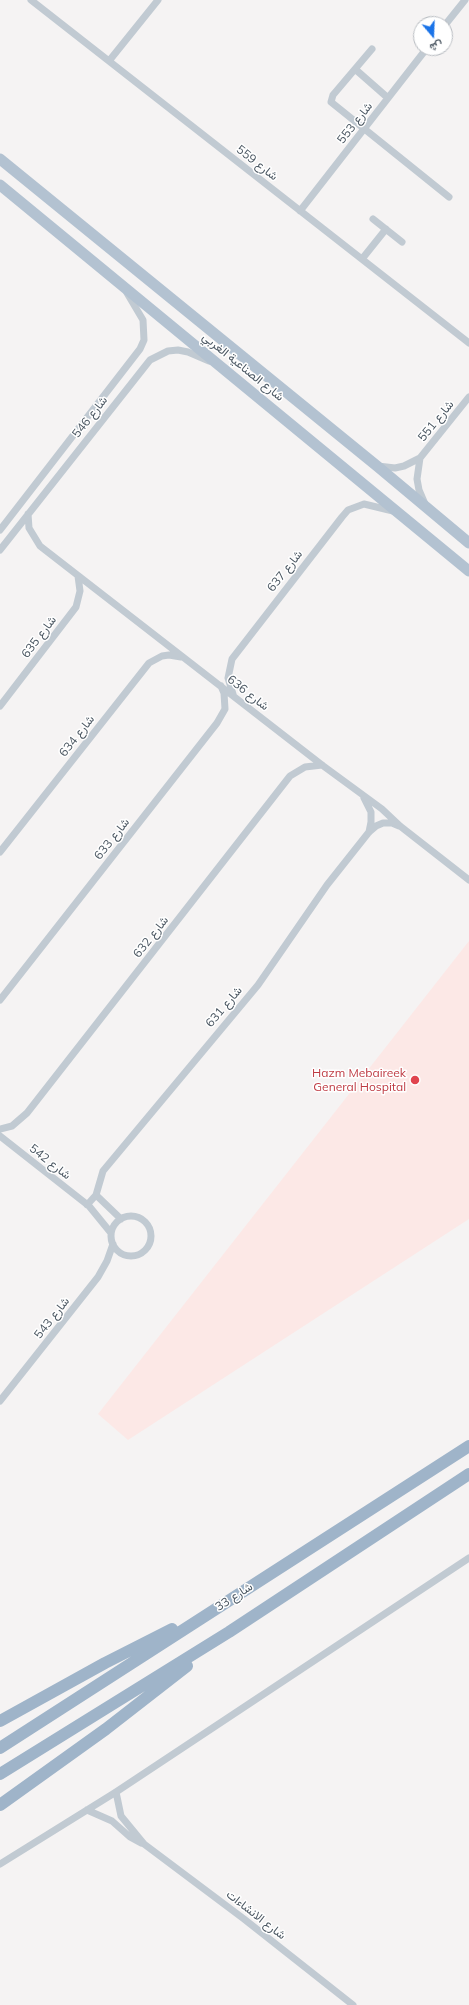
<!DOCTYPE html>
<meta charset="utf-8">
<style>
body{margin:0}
#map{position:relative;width:469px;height:2005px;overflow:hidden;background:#f5f3f3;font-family:Mulish,Vazirmatn,sans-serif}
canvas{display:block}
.north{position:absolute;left:413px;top:16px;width:40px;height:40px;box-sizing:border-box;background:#fff;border:1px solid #b7bbc0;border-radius:50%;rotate:161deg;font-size:11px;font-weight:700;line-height:16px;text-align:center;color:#4a5661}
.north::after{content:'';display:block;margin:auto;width:14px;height:18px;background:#1a73e8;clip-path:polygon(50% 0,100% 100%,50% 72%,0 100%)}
</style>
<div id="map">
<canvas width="469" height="2005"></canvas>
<div class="north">ش</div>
</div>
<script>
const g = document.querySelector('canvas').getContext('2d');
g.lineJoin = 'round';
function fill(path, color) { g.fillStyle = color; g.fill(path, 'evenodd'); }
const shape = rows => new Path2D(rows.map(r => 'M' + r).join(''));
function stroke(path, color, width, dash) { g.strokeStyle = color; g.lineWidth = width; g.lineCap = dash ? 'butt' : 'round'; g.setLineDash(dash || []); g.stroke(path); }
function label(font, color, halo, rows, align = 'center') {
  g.font = font + ' Mulish,Vazirmatn,sans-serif'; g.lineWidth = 3; g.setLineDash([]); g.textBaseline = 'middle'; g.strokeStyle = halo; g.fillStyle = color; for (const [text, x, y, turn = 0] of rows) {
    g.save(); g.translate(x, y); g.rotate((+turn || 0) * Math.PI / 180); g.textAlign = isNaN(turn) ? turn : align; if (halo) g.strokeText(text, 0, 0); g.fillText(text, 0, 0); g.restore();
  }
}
const medical = shape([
 [469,941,469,1219,128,1440,98,1414]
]);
const minor = shape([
 [31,0,469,343],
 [445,25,465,0],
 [372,49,333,95,331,102,449,197],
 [109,61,158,0],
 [355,69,388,98],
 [300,211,427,48],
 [373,219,402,242],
 [362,259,386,229],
 [420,458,417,479,419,490,425,504],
 [378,466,395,468,404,466,420,458,469,397],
 [28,514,29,528,40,546,322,765,382,809,400,826,469,880],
 [0,530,140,349,144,340,143,320,127,293],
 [0,550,150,360,168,351,178,350,188,352,209,361],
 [233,694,228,678,232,659,342,517,348,510,364,504,393,511],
 [0,706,76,607,80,591,78,576],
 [364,798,371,812,371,822,369,832],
 [0,852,149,663,162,656,169,655,181,657],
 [0,1000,217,723,225,709,224,693,221,686],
 [0,1129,12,1126,27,1113,290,776,305,767,322,765],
 [0,1136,89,1206,111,1233],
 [96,1195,103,1171,258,985,327,885,369,832,376,826,383,823,392,823,399,826],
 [87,1205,96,1195,121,1219],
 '111 1236a20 20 0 1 1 40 0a20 20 0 1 1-40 0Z',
 [0,1401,98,1277,107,1261,113,1244],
 [116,1792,121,1816,144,1844,244,1919,353,2005],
 [87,1810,112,1821,130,1837,141,1843],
 [0,1864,116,1792,469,1558]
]);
const primary = shape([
 [0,159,377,466,469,543],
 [0,185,469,571]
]);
const trunk = shape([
 [0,1721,105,1663,172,1629],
 [0,1748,469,1446],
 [0,1774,229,1632,469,1474],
 [0,1805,106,1729,187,1666]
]);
const markers = [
 [415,1080,5,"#e0444e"]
];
const streetNames = [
 ["شارع 553",355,123,-52],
 ["شارع 559",257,163,38],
 ["شارع الصناعية الغربي",243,367,39],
 ["شارع 546",90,417,-52],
 ["شارع 551",436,421,-51],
 ["شارع 637",285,571,-52],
 ["شارع 635",39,637,-53],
 ["شارع 636",248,693,38],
 ["شارع 634",77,736,-52],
 ["شارع 633",112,839,-52],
 ["شارع 632",151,937,-52],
 ["شارع 631",224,1007,-50],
 ["شارع 542",50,1162,38],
 ["شارع 543",52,1318,-52],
 ["شارع 33",234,1597,-33],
 ["شارع الانشاءات",256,1915,38]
];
const healthNames = [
 ["Hazm Mebaireek",406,1073],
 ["General Hospital",406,1087]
];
fill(medical, '#fce8e6');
stroke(minor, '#c1cad2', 7);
stroke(primary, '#b3c2d1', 11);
stroke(trunk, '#9fb4c9', 12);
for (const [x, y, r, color] of markers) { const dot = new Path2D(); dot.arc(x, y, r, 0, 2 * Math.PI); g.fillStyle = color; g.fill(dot); stroke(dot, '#fff', 1.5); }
label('12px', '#4a5661', '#fff', streetNames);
label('12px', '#be3a42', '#fff', healthNames, 'right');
</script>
